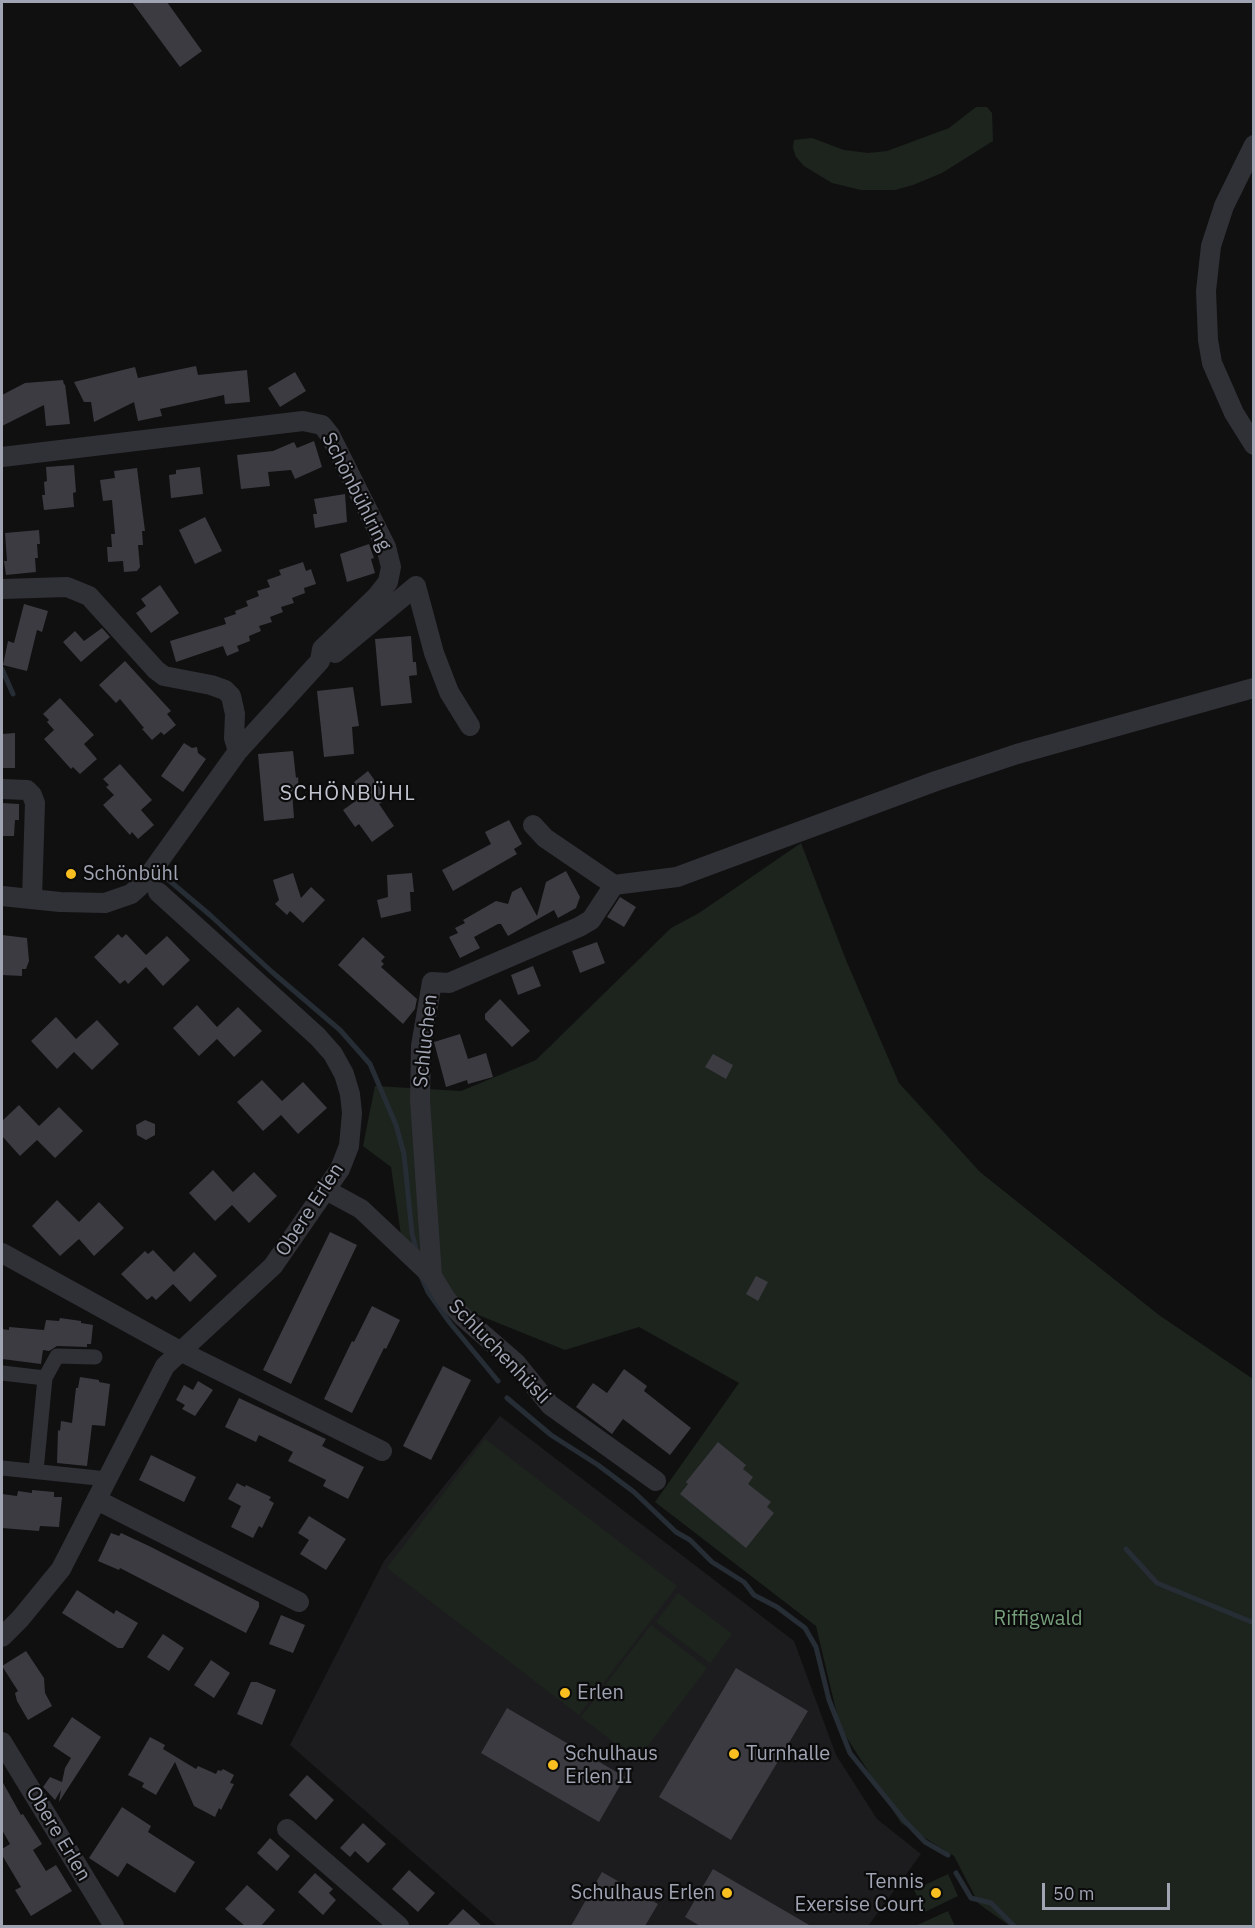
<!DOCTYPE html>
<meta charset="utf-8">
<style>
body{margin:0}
#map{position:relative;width:1255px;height:1928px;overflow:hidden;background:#101011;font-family:"IBM Plex Sans",sans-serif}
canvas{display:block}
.frame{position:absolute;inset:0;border:3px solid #a0a4b3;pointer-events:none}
.scale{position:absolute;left:1042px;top:1883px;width:128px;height:27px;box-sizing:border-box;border:3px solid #a0a4b3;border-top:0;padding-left:8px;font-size:18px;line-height:21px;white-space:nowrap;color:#a0a4b3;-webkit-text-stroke:4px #0b0b0c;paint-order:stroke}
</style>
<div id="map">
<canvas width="1255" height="1928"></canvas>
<div class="frame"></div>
<div class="scale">50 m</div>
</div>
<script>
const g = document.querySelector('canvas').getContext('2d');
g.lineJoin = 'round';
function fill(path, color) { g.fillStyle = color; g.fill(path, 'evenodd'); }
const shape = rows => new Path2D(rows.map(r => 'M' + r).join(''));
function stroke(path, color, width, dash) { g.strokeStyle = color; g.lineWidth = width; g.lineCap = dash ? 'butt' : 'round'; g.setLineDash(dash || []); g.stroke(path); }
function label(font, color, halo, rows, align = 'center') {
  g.font = font + ' "IBM Plex Sans",sans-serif'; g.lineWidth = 4.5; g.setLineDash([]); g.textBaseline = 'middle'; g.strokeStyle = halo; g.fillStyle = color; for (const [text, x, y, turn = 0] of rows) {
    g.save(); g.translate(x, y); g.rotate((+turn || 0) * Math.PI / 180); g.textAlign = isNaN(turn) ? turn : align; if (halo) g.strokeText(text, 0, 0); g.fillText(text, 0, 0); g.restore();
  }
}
const built = shape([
 [500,1416,794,1641,836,1755,877,1819,921,1854,868,1926,497,1926,290,1745,384,1561]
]);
const green = shape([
 [976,107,987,107,992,113,993,141,942,173,913,185,895,190,861,190,832,183,804,166,796,157,793,148,794,140,812,138,844,150,868,153,887,151,949,128],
 [801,843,846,960,899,1083,980,1172,1159,1315,1253,1379,1253,1926,1010,1926,979,1904,954,1856,901,1823,840,1727,816,1626,655,1502,739,1383,639,1327,565,1350,466,1310,401,1235,391,1167,363,1146,375,1086,461,1091,536,1060,671,928,699,913],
 [485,1439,677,1586,579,1715,387,1568],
 [678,1593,732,1634,710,1663,656,1622],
 [651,1625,707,1668,637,1760,581,1717],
 [948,1874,958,1896,925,1912,914,1890],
 [948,1911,955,1926,915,1926]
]);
const stream = shape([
 [2,669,13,694],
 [165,877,210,915,272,972,340,1030,370,1064,396,1125,404,1154,412,1233,417,1253],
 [421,1276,428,1292,450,1323,498,1381],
 [507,1398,551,1435,598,1465,634,1492,676,1532,690,1540,712,1562,744,1582,754,1595,777,1607,805,1628,816,1647,829,1700,850,1753,904,1820,925,1842,948,1855],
 [1126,1549,1157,1583,1254,1623],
 [956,1873,971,1898,991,1903,1014,1926]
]);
const building = shape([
 [132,2,167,2,202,51,180,67],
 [196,366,198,375,247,370,250,402,225,404,224,395,160,409,162,416,138,421,134,402,94,422,91,402,84,402,74,382,135,367,138,378],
 [295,372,306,391,280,407,268,388],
 [63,380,64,385,65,384,70,424,46,426,44,405,2,426,2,395,25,383],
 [314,441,322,467,295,479,291,470,268,472,270,486,241,489,237,455,273,451,294,442,297,448],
 [74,465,76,492,73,493,74,507,44,510,42,495,45,495,44,482,47,481,46,467],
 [200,467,203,494,171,498,169,475,176,474,176,470],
 [137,468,145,531,142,531,143,545,138,545,140,567,137,571,124,572,123,561,108,562,107,547,112,547,111,534,115,534,112,500,103,501,100,480,115,478,114,471],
 [345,494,347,522,315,528,313,514,317,514,314,499],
 [205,517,222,551,195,564,179,530],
 [39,530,40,544,37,544,38,558,35,558,36,572,6,575,4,561,7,561,5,533],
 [369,544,374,558,371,559,375,573,347,582,340,554],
 [303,562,306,571,311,569,316,584,304,588,305,593,292,598,294,603,281,607,283,612,270,617,272,622,259,626,261,631,249,636,250,641,237,646,239,651,227,656,223,646,176,662,170,641,226,624,224,618,236,614,235,611,248,606,246,601,259,596,257,591,270,587,267,580,281,575,279,570],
 [160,585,179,613,151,633,136,613,146,606,141,599],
 [24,604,48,611,42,632,37,630,27,671,3,665,8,641,14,643],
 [102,628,110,637,81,662,63,642,75,631,84,641],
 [411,636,413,662,416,662,417,675,409,676,412,703,381,706,375,639],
 [125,661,171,711,167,714,176,725,164,735,161,732,152,740,142,729,144,728,120,699,116,703,99,685],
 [353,687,359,726,352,727,354,754,324,757,317,691],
 [60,698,94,735,84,744,97,759,80,774,73,767,71,769,44,739,54,730,47,722,49,720,43,714],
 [15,733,15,768,2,768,2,734],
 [184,743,192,748,197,747,198,753,206,759,183,792,161,776],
 [293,751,296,778,298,777,299,790,292,791,294,818,264,821,258,754],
 [120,764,152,800,141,810,154,825,138,839,132,832,130,835,103,805,114,795,106,787,109,785,103,779],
 [368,771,383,792,378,796,382,802,379,804,394,826,372,842,359,824,355,827,343,810,364,795,354,782],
 [2,803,19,804,19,820,15,820,14,836,2,836],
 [509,820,522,844,514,849,517,854,453,891,442,870,491,844,485,832],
 [566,871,580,897,576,908,558,918,554,910,508,936,501,924,498,924,474,937,480,948,460,958,449,937,458,933,455,928,465,923,463,920,496,901,508,904,512,892,521,887,537,916,546,882],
 [293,873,301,898,311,887,325,900,303,923,290,911,287,915,275,904,279,900,273,880],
 [412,873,414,892,410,892,411,911,381,918,377,900,388,897,387,875],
 [620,897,636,907,624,927,607,917],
 [118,934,122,938,126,934,146,955,167,936,190,960,163,986,146,967,128,984,125,980,120,984,94,957],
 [2,935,27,938,29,961,26,969,22,969,22,976,2,975],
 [363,937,385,957,381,961,384,964,381,967,417,999,415,1009,403,1024,338,965],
 [597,942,605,963,580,973,572,951],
 [533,966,541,986,518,995,511,975],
 [500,999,530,1031,512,1047,485,1019,485,1014],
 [197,1005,217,1027,238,1007,262,1031,234,1057,217,1039,199,1056,173,1028],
 [56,1017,76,1039,97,1020,119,1044,92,1070,74,1052,57,1069,31,1041],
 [460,1034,468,1059,486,1053,493,1077,468,1084,467,1080,446,1087,434,1042],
 [713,1054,733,1065,726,1079,705,1067],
 [262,1080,282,1101,303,1082,327,1108,298,1134,281,1115,263,1131,237,1102],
 [19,1105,39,1126,59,1107,83,1131,55,1158,37,1140,20,1156,2,1136,2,1121],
 [145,1120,155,1124,155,1135,146,1140,137,1135,136,1125],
 [213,1170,233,1192,254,1172,277,1196,249,1223,232,1205,215,1221,189,1193],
 [57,1200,79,1222,99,1202,124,1228,94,1256,79,1239,60,1256,32,1226],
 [330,1232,357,1245,291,1384,263,1370],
 [153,1250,174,1272,194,1252,217,1276,190,1302,173,1284,156,1300,152,1296,147,1300,121,1274,145,1251,148,1254],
 [756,1276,768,1282,758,1301,746,1294],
 [372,1306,400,1320,386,1349,384,1348,352,1413,324,1399,352,1341,354,1342],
 [60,1318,81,1321,81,1323,93,1325,91,1344,87,1344,87,1347,57,1346,49,1351,43,1350,41,1364,2,1359,2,1329,9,1330,9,1327,44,1330,46,1320,59,1321],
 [443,1366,471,1380,431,1460,403,1446],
 [624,1369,647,1386,644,1391,691,1428,670,1455,623,1419,612,1434,576,1407,593,1383,607,1393],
 [80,1377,99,1380,99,1382,110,1384,105,1426,92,1425,87,1466,57,1463,58,1430,60,1431,61,1421,72,1423,76,1388,78,1388],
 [198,1381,213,1390,195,1416,182,1409,185,1405,176,1400,184,1385,193,1390],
 [239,1398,326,1439,322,1446,364,1467,348,1499,323,1486,326,1480,288,1461,293,1452,259,1435,256,1442,225,1427],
 [718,1442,746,1465,743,1469,753,1477,748,1484,771,1502,767,1507,774,1513,746,1548,680,1494,688,1484,686,1482],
 [151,1455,196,1477,184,1502,139,1480],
 [237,1483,245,1487,246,1485,271,1497,269,1500,274,1503,262,1528,259,1526,253,1538,231,1527,241,1506,228,1499],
 [32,1490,54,1492,54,1497,62,1497,59,1527,40,1526,39,1531,2,1528,2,1494,17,1496,18,1491,32,1493],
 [309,1516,346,1539,326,1570,300,1554,309,1540,298,1533],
 [111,1533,119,1536,121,1533,149,1546,259,1602,259,1607,246,1633,120,1568,119,1570,98,1561],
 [77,1590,114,1614,116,1610,138,1623,123,1648,118,1648,62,1613],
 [281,1615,305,1625,293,1653,269,1644],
 [163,1634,184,1648,169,1671,147,1657],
 [26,1651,44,1678,45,1693,52,1706,28,1720,17,1701,15,1693,18,1691,2,1666],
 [211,1660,230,1673,214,1698,194,1685],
 [736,1668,808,1711,731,1840,659,1797],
 [251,1682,257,1682,276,1690,262,1725,237,1714],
 [507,1708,625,1777,599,1822,481,1753],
 [72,1717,101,1737,59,1802,61,1790,55,1800,43,1787,50,1777,62,1782,65,1768,71,1758,53,1746],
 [150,1737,165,1745,163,1749,196,1769,198,1766,216,1774,218,1770,221,1771,223,1769,234,1775,230,1783,234,1784,221,1810,219,1808,215,1817,194,1806,175,1762,156,1795,142,1787,144,1783,128,1775],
 [307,1775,334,1800,316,1820,289,1795],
 [2,1781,21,1815,23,1814,42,1844,33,1850,46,1871,56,1865,72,1891,31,1916,15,1890,21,1887,2,1855,2,1849,10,1844,2,1830],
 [122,1807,151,1826,148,1832,195,1862,175,1893,127,1863,118,1877,89,1858],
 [363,1823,386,1844,368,1863,355,1851,350,1857,340,1848],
 [270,1838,290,1856,277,1871,257,1853],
 [713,1869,811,1926,700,1926,685,1917],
 [409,1870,435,1893,418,1912,392,1889],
 [602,1872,658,1904,645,1926,571,1926],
 [315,1873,333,1889,329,1893,336,1900,323,1915,298,1892],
 [247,1885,275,1910,261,1926,245,1926,225,1909],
 [463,1909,482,1926,447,1926]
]);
const pedestrian = shape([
 [2,1373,45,1378,57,1356,95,1357],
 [2,1468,107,1479],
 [36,1471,45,1378]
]);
const minor = shape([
 [1254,145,1224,206,1211,246,1206,291,1208,340,1212,363,1234,413,1254,445],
 [2,457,303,421,322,425,330,435,386,547,391,567,388,582,377,596,322,649,320,661,238,751,152,871,141,885,131,894,105,903,60,902,2,896],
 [2,589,67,587,89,596,156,670,164,676,211,685,225,690,231,696,235,714,234,738,238,751],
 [335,653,416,586,434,653,449,692,470,726],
 [2,789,27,790,32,795,35,803,32,899],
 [533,825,545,838,614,885,677,877,936,781,1017,754,1254,688],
 [326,1190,361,1209,432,1276,446,1299,463,1317,516,1363,550,1405,656,1481],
 [2,1253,180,1351,382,1451],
 [432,1276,420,1100,421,1046,432,982,449,983,579,927,591,920,614,885],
 [97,1500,299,1602],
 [2,1637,20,1619,61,1569,165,1366,273,1266,340,1169,349,1146,352,1113,350,1094,344,1074,333,1054,318,1037,158,892],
 [2,1742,114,1926],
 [287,1829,399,1926]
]);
const markers = [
 [71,874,6,"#f9bf20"],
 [565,1693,6,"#f9bf20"],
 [734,1754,6,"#f9bf20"],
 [553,1765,6,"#f9bf20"],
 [727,1893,6,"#f9bf20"],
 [936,1893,6,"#f9bf20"]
];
const streetNames = [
 ["Schönbühlring",356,492,63],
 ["Schluchen",426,1041,-84],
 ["Obere Erlen",310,1210,-57],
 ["Schluchenhüsli",499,1352,46],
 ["Obere Erlen",58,1834,59]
];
const poiNames = [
 ["Schönbühl",83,874],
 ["Erlen",577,1693],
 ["Schulhaus",565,1754],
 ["Erlen II",565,1777],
 ["Turnhalle",746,1754],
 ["Tennis",924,1882,"right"],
 ["Exersise Court",924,1905,"right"],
 ["Schulhaus Erlen",715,1893,"right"]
];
const parkNames = [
 ["Riffigwald",1038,1619]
];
const neighbourhoodNames = [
 ["SCHÖNBÜHL",348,794]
];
fill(built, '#1c1c1e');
fill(green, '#1c241d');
stroke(stream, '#262d35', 5);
fill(building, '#3b3b41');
stroke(pedestrian, '#303136', 15);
stroke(minor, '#303136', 20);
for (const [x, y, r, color] of markers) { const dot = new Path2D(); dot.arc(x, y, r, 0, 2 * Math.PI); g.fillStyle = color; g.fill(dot); stroke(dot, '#0b0b0c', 2); }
label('20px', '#a0a4b3', '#0b0b0c', streetNames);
label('20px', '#a0a4b3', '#0b0b0c', poiNames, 'left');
label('20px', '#769f7b', '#0b0b0c', parkNames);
g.letterSpacing = '1.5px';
label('21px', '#c1c4cf', '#0b0b0c', neighbourhoodNames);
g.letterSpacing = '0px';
</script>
